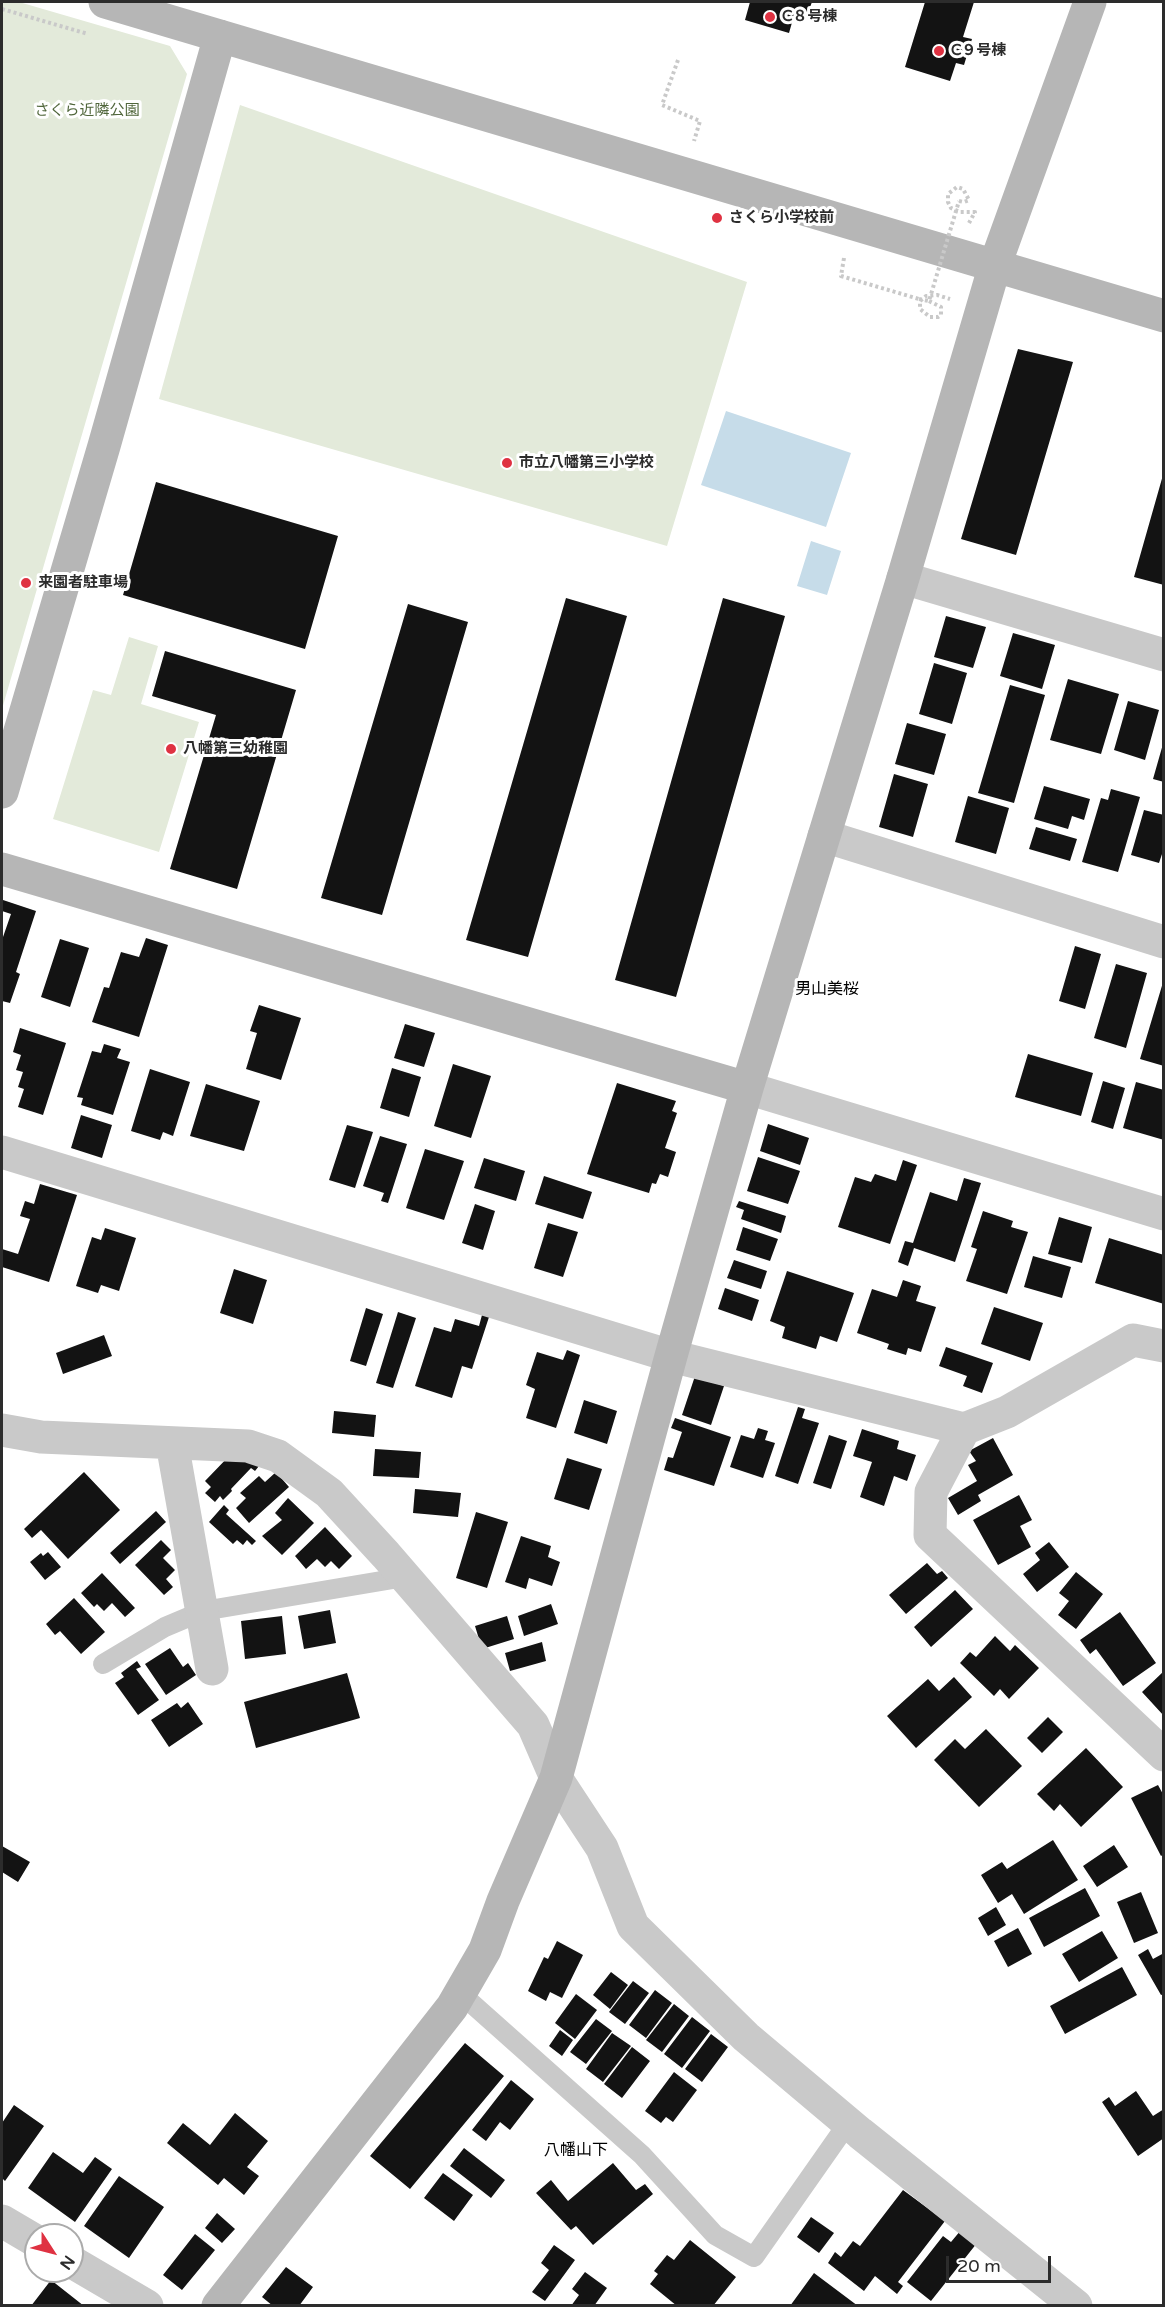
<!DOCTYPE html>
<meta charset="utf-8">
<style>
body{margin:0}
#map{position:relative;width:1165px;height:2307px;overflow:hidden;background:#fff;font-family:"Varela Round",sans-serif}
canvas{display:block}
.frame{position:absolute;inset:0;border:3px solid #2c2c2c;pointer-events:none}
.north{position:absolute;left:24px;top:2223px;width:60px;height:60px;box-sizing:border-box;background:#fff;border:2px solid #ababab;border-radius:50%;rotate:126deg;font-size:16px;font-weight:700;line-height:24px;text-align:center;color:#2c2c2c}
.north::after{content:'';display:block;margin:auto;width:21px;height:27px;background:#df3242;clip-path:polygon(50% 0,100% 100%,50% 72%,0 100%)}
.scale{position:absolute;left:946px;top:2256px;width:105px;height:27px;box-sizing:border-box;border:3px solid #2c2c2c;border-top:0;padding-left:8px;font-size:18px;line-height:21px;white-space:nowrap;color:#2c2c2c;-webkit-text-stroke:4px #fff;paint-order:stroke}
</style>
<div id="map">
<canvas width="1165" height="2307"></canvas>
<div class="frame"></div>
<div class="north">N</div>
<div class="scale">20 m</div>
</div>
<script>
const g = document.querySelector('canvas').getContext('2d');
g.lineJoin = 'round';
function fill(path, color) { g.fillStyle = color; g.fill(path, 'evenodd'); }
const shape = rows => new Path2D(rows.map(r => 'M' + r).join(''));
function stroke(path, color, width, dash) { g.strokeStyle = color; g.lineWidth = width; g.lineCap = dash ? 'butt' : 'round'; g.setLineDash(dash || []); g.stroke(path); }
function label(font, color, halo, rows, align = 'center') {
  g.font = font + ' "Varela Round","Noto Sans JP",sans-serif'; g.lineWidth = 6; g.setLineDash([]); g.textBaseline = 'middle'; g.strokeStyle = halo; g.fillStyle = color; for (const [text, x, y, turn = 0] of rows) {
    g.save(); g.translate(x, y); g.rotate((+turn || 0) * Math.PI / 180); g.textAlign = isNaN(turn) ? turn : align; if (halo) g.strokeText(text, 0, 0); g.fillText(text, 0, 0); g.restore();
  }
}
const green = shape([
 [2,2,19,2,170,46,187,74,2,709],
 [240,105,747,282,667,546,159,399],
 [129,637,158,646,141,704,199,722,159,852,53,819,93,690,111,695]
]);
const water = shape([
 [726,411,851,453,826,527,701,485],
 [811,541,841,551,827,595,797,586]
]);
const building = shape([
 [750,2,812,2,807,15,795,12,789,33,745,20],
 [925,2,974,2,963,37,972,39,964,65,956,63,950,81,905,67],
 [1018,349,1073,362,1016,555,961,539],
 [1163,475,1164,475,1164,585,1134,577],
 [156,482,338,536,305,649,123,595],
 [566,598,627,616,528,957,466,940],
 [723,598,785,616,676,997,615,980],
 [408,604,468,622,382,915,321,898],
 [946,616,986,627,973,668,934,657],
 [1013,633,1055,645,1042,689,1000,676],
 [165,651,296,690,237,889,170,869,216,715,152,696],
 [934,663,967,673,952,724,919,714],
 [1068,679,1119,694,1101,754,1050,740],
 [1010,685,1045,695,1014,803,978,793],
 [1128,701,1159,710,1145,760,1114,750],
 [907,723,946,734,934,775,895,764],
 [1163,744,1164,744,1164,782,1153,779],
 [894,774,928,784,913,837,879,827],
 [1044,786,1090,799,1084,820,1072,816,1068,829,1034,819],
 [1111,789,1140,797,1118,872,1082,862,1101,798,1108,800],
 [968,796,1009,808,996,854,955,842],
 [1144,810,1164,815,1164,848,1159,863,1131,855],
 [1036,827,1077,839,1070,861,1029,849],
 [3,900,36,911,16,972,20,974,10,1003,2,1001,2,937,3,937,11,914,2,911],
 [146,938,168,945,139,1037,92,1022,104,987,109,988,121,952,139,957],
 [60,939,89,948,70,1007,41,997],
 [1075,946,1101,954,1085,1009,1059,1001],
 [1116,964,1147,973,1126,1048,1094,1038],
 [1164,979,1164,1066,1140,1059],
 [259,1005,301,1018,281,1080,246,1069,257,1033,250,1031],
 [405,1024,435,1033,424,1067,394,1058],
 [20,1028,66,1043,43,1115,18,1107,24,1089,18,1087,23,1072,16,1070,21,1055,13,1052],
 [104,1044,121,1049,117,1058,130,1062,113,1115,81,1105,83,1098,77,1097,92,1051,101,1053],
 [1028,1054,1093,1073,1081,1116,1015,1097],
 [453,1064,491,1076,471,1138,434,1126],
 [392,1068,421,1077,409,1117,380,1108],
 [150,1069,190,1082,173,1136,163,1132,160,1140,131,1131],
 [1103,1081,1125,1088,1113,1129,1091,1122],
 [1136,1082,1164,1090,1164,1140,1123,1128],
 [617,1083,676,1101,672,1111,677,1113,665,1148,676,1152,668,1177,660,1174,656,1184,652,1183,649,1193,587,1174],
 [206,1084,260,1101,244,1151,190,1136],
 [81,1115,112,1125,102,1158,71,1148],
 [768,1124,809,1138,800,1165,760,1151],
 [347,1125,373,1132,355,1188,329,1180],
 [380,1136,407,1144,388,1203,381,1201,384,1193,363,1186],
 [425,1149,464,1161,444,1220,406,1208],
 [758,1157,800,1171,788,1204,747,1191],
 [484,1158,525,1171,516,1201,474,1188],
 [903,1160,917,1165,890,1244,838,1227,855,1177,871,1182,875,1174,896,1181],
 [544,1176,592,1192,583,1219,535,1204],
 [964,1178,981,1183,955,1262,914,1248,908,1266,898,1262,905,1241,913,1243,930,1192,957,1201],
 [40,1184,77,1195,49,1282,2,1267,2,1249,18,1254,30,1219,20,1216,25,1201,34,1204],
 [739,1201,786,1216,781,1233,741,1219,744,1210,736,1207],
 [475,1204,495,1211,483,1250,462,1243],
 [983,1211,1013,1221,1011,1227,1028,1232,1007,1294,966,1281,977,1249,971,1247],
 [1059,1217,1092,1227,1082,1263,1048,1254],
 [548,1223,578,1232,563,1277,534,1268],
 [743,1227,778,1239,770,1261,736,1250],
 [105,1228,136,1238,119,1291,101,1285,98,1293,76,1286,92,1237,101,1240],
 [1109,1238,1164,1255,1164,1304,1095,1283],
 [1033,1256,1071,1267,1062,1298,1024,1287],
 [734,1260,767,1271,761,1289,727,1278],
 [234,1269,267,1280,253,1324,220,1313],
 [787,1271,854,1293,837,1342,820,1336,816,1349,782,1338,785,1327,770,1321],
 [903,1280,921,1286,916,1301,936,1307,921,1352,908,1348,906,1355,887,1349,889,1344,857,1333,872,1289,897,1297],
 [725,1288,759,1300,752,1321,718,1309],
 [994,1307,1043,1323,1030,1361,981,1344],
 [366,1308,383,1314,366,1366,350,1361],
 [398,1312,416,1318,393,1388,376,1383],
 [482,1315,489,1317,472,1369,462,1366,452,1398,415,1386,434,1327,451,1332,455,1319,479,1326],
 [104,1335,112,1356,63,1374,56,1353],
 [946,1347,993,1363,982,1393,963,1386,967,1376,939,1366],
 [567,1350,580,1355,556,1428,526,1418,535,1389,526,1385,537,1352,563,1360],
 [695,1376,724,1386,711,1425,682,1415],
 [584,1400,617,1411,607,1444,574,1433],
 [798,1407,805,1409,802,1418,819,1423,798,1484,775,1476],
 [334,1411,376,1415,374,1437,332,1433],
 [675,1418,731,1437,714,1486,664,1470,668,1457,673,1458,682,1432,671,1428],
 [758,1428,768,1431,765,1440,775,1443,763,1478,730,1467,741,1435,754,1439],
 [862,1429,899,1441,897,1449,916,1455,907,1481,894,1476,884,1506,860,1497,872,1462,853,1456],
 [829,1435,847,1441,831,1489,813,1483],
 [993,1438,1013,1475,978,1495,981,1501,958,1515,948,1498,977,1481,968,1465,976,1461,969,1451],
 [375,1449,421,1452,419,1478,373,1476],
 [232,1453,259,1466,255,1471,251,1468,231,1489,232,1491,223,1500,220,1496,215,1502,205,1493,211,1487,205,1481],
 [567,1458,602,1469,589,1510,554,1499],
 [84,1472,120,1510,68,1559,41,1530,32,1538,24,1529],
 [276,1472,289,1487,249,1523,236,1508,246,1498,240,1493,259,1476,265,1482],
 [415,1489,461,1493,458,1517,413,1513],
 [1019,1495,1032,1520,1020,1526,1031,1547,998,1565,973,1520],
 [288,1498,314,1523,282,1555,262,1536,282,1520,275,1513],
 [224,1505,229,1510,226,1514,256,1541,252,1545,247,1540,243,1545,237,1540,233,1544,209,1522],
 [156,1511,166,1522,120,1564,110,1553],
 [476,1512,508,1522,487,1588,456,1578],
 [325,1527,352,1556,339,1569,331,1561,325,1567,317,1559,306,1569,295,1556],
 [521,1536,551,1546,548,1557,560,1562,552,1586,529,1578,526,1589,505,1582],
 [161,1540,171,1550,163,1558,175,1570,166,1579,173,1587,164,1595,135,1565],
 [1049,1542,1069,1567,1037,1592,1023,1574,1040,1560,1035,1553],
 [48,1552,61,1567,45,1580,30,1562,41,1553,43,1556],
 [927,1563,937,1574,942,1571,948,1578,906,1614,889,1595],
 [1076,1572,1103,1594,1076,1629,1058,1615,1069,1601,1059,1593],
 [102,1573,135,1608,125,1617,112,1603,104,1611,97,1604,94,1607,81,1593],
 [955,1590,973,1609,931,1647,914,1627],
 [74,1598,105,1632,81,1654,60,1631,55,1635,46,1624],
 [551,1604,558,1624,524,1636,518,1616],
 [330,1610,336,1643,304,1649,298,1616],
 [1120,1612,1156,1663,1123,1686,1096,1649,1090,1654,1080,1640],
 [282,1616,286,1654,245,1659,241,1621],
 [507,1616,514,1639,482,1649,475,1626],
 [995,1636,1010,1651,1015,1645,1039,1668,1009,1699,1000,1689,994,1696,960,1663,970,1652,976,1657],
 [542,1642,546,1661,510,1671,505,1653],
 [170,1648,183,1667,188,1663,196,1675,166,1695,145,1664],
 [137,1661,141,1667,136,1669,159,1700,138,1715,115,1683,124,1677,121,1673],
 [1164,1671,1164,1716,1142,1692],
 [347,1673,360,1718,256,1748,244,1702],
 [954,1677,972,1697,916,1748,887,1716,928,1679,939,1691],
 [188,1702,203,1724,169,1747,151,1720,177,1703,181,1708],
 [1048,1717,1063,1732,1042,1753,1027,1738],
 [986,1729,1022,1766,979,1807,934,1760,955,1739,965,1749],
 [1086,1748,1123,1787,1081,1827,1060,1804,1054,1811,1037,1794],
 [1158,1785,1164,1796,1164,1854,1161,1856,1131,1798],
 [1053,1840,1078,1880,1024,1914,1012,1894,998,1903,981,1875,1002,1862,1007,1869],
 [1114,1845,1128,1867,1097,1887,1083,1866],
 [2,1846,30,1862,18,1882,2,1872],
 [1085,1888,1100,1916,1044,1947,1029,1918],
 [1141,1892,1158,1933,1134,1943,1117,1902],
 [996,1907,1006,1925,988,1936,978,1918],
 [1018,1928,1032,1954,1008,1967,994,1941],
 [1102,1931,1118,1958,1079,1982,1062,1954],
 [557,1941,583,1955,562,1998,550,1992,546,2001,528,1991,544,1957,548,1959],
 [1148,1949,1153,1959,1164,1953,1164,1994,1161,1995,1138,1955],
 [1122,1967,1137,1995,1065,2034,1050,2006],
 [611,1972,628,1985,610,2009,593,1995],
 [633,1981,649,1993,625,2024,609,2012],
 [655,1990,672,2003,646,2038,629,2025],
 [576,1994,597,2010,575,2039,555,2023],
 [674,2004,689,2016,662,2052,646,2040],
 [692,2017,710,2031,682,2068,664,2054],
 [596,2019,612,2031,586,2064,570,2052],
 [560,2030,573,2040,562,2056,549,2046],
 [612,2033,631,2046,603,2082,586,2069],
 [711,2034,728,2047,702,2082,685,2069],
 [465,2043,504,2076,410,2189,370,2156],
 [632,2047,650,2061,622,2098,604,2084],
 [674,2072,697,2090,673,2122,666,2117,661,2123,645,2111],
 [511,2080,534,2099,510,2130,500,2122,486,2141,472,2130],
 [1136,2091,1153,2116,1164,2109,1164,2138,1138,2156,1102,2102,1109,2097,1115,2106],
 [14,2105,44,2126,5,2181,2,2178,2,2123],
 [235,2113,268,2141,247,2167,259,2176,244,2195,224,2178,218,2185,167,2143,183,2123,210,2145],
 [464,2148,505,2180,491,2198,450,2166],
 [53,2152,83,2173,95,2157,112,2169,75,2222,28,2188],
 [613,2163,636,2190,645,2184,653,2194,593,2245,576,2226,571,2230,536,2193,551,2180,568,2201],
 [443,2173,473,2195,454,2221,424,2198],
 [119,2176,164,2207,129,2258,84,2226],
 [903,2190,945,2221,898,2282,903,2286,897,2294,875,2276,864,2291,828,2263,835,2252,841,2257,853,2241,860,2246],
 [217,2213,235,2229,222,2243,205,2228],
 [811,2217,834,2233,819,2253,797,2237],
 [961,2230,977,2243,931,2301,907,2282,943,2236,951,2242],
 [195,2234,215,2250,182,2290,163,2275],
 [690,2240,736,2277,713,2306,677,2306,650,2284,658,2274,654,2271,667,2255,674,2260],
 [554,2245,575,2260,545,2301,532,2292,549,2270,541,2263],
 [286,2267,313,2287,299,2306,273,2306,262,2297],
 [585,2272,607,2288,594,2306,571,2306,579,2295,572,2289],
 [814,2273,858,2306,790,2306],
 [51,2280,84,2306,31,2306]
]);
const path = shape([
 [2,9,88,34],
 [678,60,662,105,700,121,694,141],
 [959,201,964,202,969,200,963,189,957,187,948,194,948,202,951,208,960,212,975,212,969,223],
 [844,258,841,276,919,299],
 [929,301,941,307,941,315,938,317,930,317,920,309,920,301,926,296,937,295,950,299]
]);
const lane = shape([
 [103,1664,165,1627,203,1611,405,1577],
 [460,1993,642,2155,715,2235,754,2257,848,2123]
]);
const street = shape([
 [903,578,1164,655],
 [824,836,1164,942],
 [747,1088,1164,1214],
 [2,1152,671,1356,964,1429,1007,1412,1133,1340,1164,1346],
 [964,1429,931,1492,930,1535,1164,1755],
 [2,1430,41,1437,248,1446,278,1456,329,1493,386,1555,533,1725,556,1778,602,1848,633,1926,746,2037,860,2133,1076,2306],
 [172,1443,212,1669],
 [2,2221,36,2241],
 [72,2262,147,2306]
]);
const secondary = shape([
 [105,2,1164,316],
 [2,792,104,446,220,36],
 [2,869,747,1088],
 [218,2306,452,2007,485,1950,503,1901,556,1778,671,1356,747,1088,903,578,995,265,1090,2]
]);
const pathBridge = shape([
 [919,299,929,301,959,201]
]);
const markers = [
 [770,17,6,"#df3242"],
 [939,51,6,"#df3242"],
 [717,218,6,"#df3242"],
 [507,463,6,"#df3242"],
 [26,583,6,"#df3242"],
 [171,749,6,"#df3242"]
];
const poiNames = [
 ["C８号棟",782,17],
 ["C９号棟",951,51],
 ["さくら小学校前",729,218],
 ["市立八幡第三小学校",519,463],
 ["来園者駐車場",38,583],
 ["八幡第三幼稚園",183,749]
];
const parkNames = [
 ["さくら近隣公園",87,111]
];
const neighbourhoodNames = [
 ["男山美桜",827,990],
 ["八幡山下",576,2151]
];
fill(green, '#e3eada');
fill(water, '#c6dce9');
fill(building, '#131313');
stroke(path, '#c9c9c9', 4, [3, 3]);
stroke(lane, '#c9c9c9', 20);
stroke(street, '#c9c9c9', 33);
stroke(secondary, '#b6b6b6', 33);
stroke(pathBridge, '#c9c9c9', 4, [3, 3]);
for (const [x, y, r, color] of markers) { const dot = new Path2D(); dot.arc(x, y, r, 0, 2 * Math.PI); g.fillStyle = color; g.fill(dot); stroke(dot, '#fff', 2); }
label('bold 15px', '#2c2c2c', '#fff', poiNames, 'left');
label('15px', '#50663b', '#fff', parkNames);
label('16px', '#000', '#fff', neighbourhoodNames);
</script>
